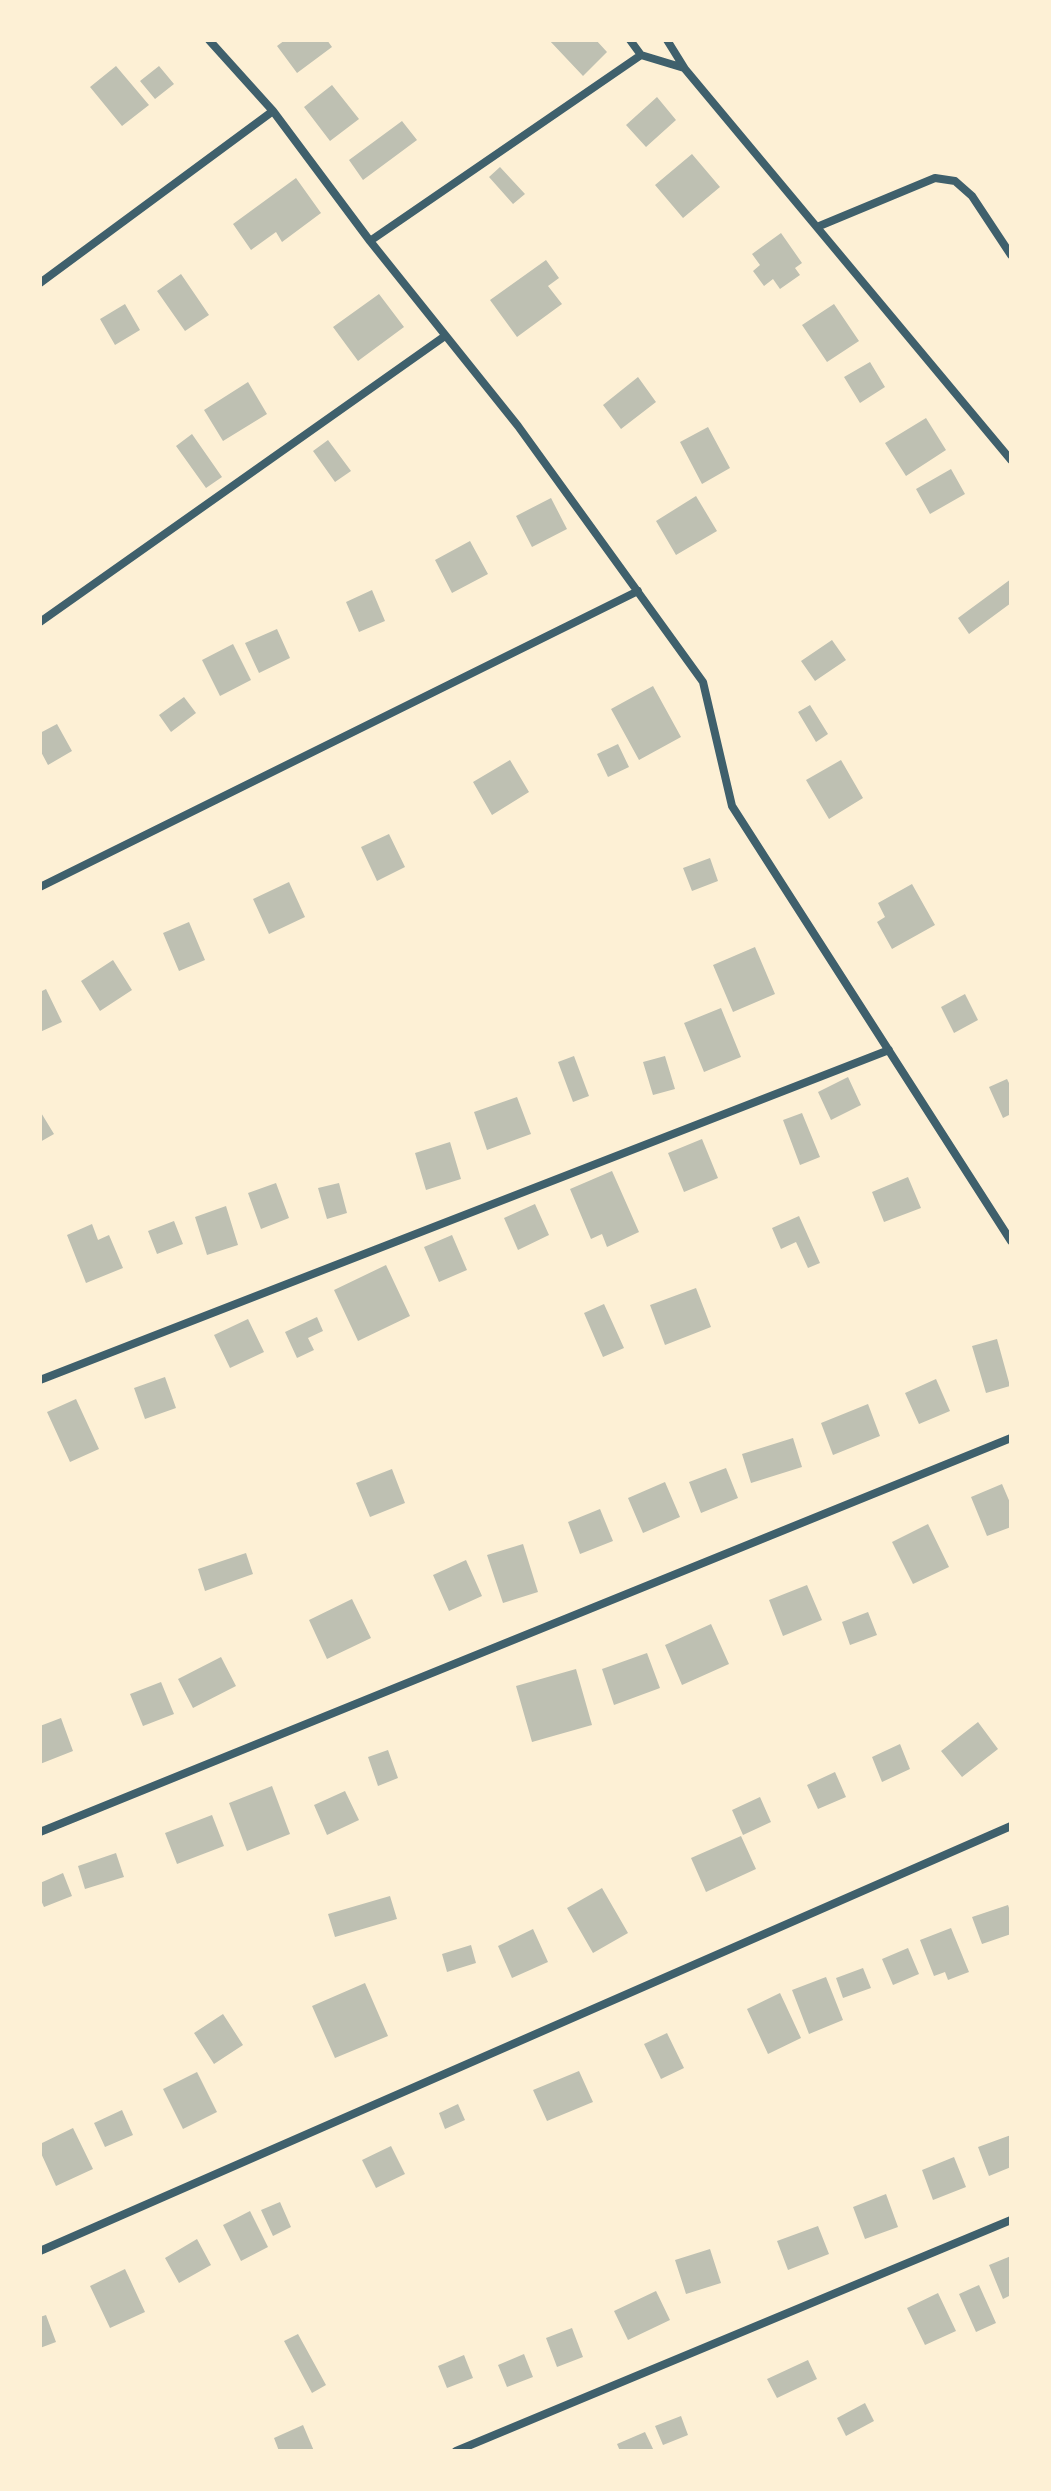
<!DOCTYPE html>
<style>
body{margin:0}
#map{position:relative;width:1051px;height:2491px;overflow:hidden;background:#fdf0d5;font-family:Raleway,sans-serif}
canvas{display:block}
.frame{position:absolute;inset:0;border:42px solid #fdf0d5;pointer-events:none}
</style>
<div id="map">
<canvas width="1051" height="2491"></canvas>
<div class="frame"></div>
</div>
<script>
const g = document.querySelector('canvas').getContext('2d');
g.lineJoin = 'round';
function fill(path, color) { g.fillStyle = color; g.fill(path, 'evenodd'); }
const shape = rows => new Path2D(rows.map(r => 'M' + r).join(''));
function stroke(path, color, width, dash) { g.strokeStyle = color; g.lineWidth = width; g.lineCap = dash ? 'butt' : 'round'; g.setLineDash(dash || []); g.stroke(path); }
const building = shape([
 [285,40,327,40,332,47,297,73,277,46],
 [549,40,596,40,607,52,583,76],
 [116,66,149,105,122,126,90,87],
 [159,66,174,84,155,99,140,81],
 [332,85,359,119,330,141,304,107],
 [657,97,676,120,646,147,626,125],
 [402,121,417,140,363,180,349,160],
 [692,154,720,187,683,218,655,185],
 [500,167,525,194,513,204,489,177],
 [296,178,321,213,282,242,276,232,251,250,233,224],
 [781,233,802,263,795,268,800,275,780,289,773,279,764,286,753,271,760,265,752,254],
 [546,260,559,278,548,286,562,304,517,337,490,300],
 [181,274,209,315,185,331,157,291],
 [379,294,404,327,358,361,333,327],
 [125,304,140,330,115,345,100,319],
 [834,304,859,341,827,362,802,325],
 [870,362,885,387,860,403,844,377],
 [638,377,656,402,621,429,603,405],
 [248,382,267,414,223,441,204,410],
 [926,418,946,450,906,476,885,443],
 [708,427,730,468,702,484,680,442],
 [192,434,222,477,206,488,176,446],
 [328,440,351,471,335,482,313,451],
 [951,469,965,494,930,514,916,489],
 [696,496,717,531,676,555,656,521],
 [551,498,567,529,532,547,516,516],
 [470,541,488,574,452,593,435,560],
 [1011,579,1011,603,969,634,958,618],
 [372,590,385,621,359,632,346,602],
 [277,629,290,658,259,673,245,643],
 [832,640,846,660,815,681,801,661],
 [233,644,251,680,220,696,202,660],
 [653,686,681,737,639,760,611,709],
 [184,697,196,713,171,732,159,715],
 [810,705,828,734,816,742,798,712],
 [57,724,72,751,48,765,40,750,40,733],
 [618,744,629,767,608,777,597,754],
 [510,760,529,792,492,815,473,782],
 [841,760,863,798,829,819,806,780],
 [389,834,405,867,377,881,361,847],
 [710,858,718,881,692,891,683,868],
 [289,882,305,917,269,934,253,899],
 [912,884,935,925,892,949,877,922,885,917,878,903],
 [189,922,205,960,179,971,163,933],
 [755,947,775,994,733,1012,713,965],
 [113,960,132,990,100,1011,81,981],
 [46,989,62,1022,40,1032,40,992],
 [965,994,978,1020,954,1033,941,1007],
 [721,1008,741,1057,704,1072,684,1023],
 [574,1056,589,1096,573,1102,558,1062],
 [665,1056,675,1089,653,1095,643,1062],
 [848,1077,861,1105,831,1120,818,1092],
 [1007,1079,1011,1087,1011,1114,1003,1118,989,1087],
 [517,1097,531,1134,487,1150,474,1112],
 [40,1111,54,1134,40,1142],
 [802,1113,820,1157,800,1165,783,1120],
 [702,1139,718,1178,684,1192,668,1153],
 [450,1142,461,1179,426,1190,415,1153],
 [612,1171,639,1232,607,1247,602,1234,591,1239,570,1189],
 [908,1177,921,1208,884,1222,872,1192],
 [276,1183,289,1218,261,1229,248,1193],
 [339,1183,347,1213,327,1219,318,1188],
 [535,1204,549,1235,518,1250,504,1218],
 [226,1206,238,1245,207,1255,195,1217],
 [799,1216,820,1263,808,1268,796,1242,781,1249,772,1228],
 [174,1221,183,1244,157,1254,148,1231],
 [92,1224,98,1240,109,1235,123,1268,86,1283,67,1235],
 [452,1235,467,1270,439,1282,424,1247],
 [386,1265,410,1316,358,1341,334,1290],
 [696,1288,711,1327,665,1345,650,1305],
 [604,1304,624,1348,603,1357,584,1313],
 [317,1317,323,1331,308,1338,314,1350,297,1358,285,1332],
 [248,1319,264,1352,230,1368,214,1335],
 [997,1339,1010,1386,986,1393,972,1346],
 [165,1377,176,1408,145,1419,134,1388],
 [936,1379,950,1411,919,1424,905,1393],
 [76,1399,99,1449,70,1462,47,1412],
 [868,1404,880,1436,833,1455,821,1423],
 [793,1438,802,1467,751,1483,742,1454],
 [726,1468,738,1498,701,1513,689,1482],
 [392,1469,405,1503,370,1517,356,1483],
 [665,1482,680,1517,643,1533,628,1498],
 [1002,1484,1011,1505,1011,1527,987,1536,971,1497],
 [600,1509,613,1541,580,1554,568,1522],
 [928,1524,949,1567,913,1584,892,1542],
 [523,1544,538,1592,503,1603,487,1555],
 [246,1553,253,1574,205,1591,198,1569],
 [466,1560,482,1596,449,1611,433,1575],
 [807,1585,822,1620,783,1636,769,1600],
 [352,1599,371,1638,327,1659,309,1620],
 [868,1612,877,1635,850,1645,842,1622],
 [711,1624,729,1664,682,1685,665,1645],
 [647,1653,660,1688,614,1705,602,1669],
 [221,1657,236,1686,193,1708,178,1679],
 [576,1669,592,1725,532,1742,516,1686],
 [161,1682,174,1714,143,1726,130,1694],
 [61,1718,73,1751,40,1764,40,1726],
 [978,1722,998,1749,962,1777,941,1751],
 [900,1744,910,1769,882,1782,872,1757],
 [388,1750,398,1778,378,1786,368,1757],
 [835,1772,846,1797,818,1809,807,1785],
 [272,1786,290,1834,247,1851,229,1803],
 [345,1791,359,1820,327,1835,314,1805],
 [760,1797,771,1822,743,1835,732,1810],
 [212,1815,224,1846,177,1864,165,1833],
 [741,1836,756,1869,706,1892,691,1858],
 [116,1853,124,1877,85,1889,78,1866],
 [63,1873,72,1896,44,1907,40,1898,40,1883],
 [602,1888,628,1933,593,1953,567,1908],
 [390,1896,397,1919,335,1937,328,1914],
 [1008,1905,1011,1914,1011,1934,982,1944,972,1917],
 [951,1928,969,1972,948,1980,945,1972,934,1976,920,1940],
 [533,1929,548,1962,512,1978,498,1946],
 [471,1945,476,1963,447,1972,442,1954],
 [908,1948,919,1974,893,1985,882,1959],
 [863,1968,871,1988,843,1998,836,1978],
 [826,1977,843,2020,809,2034,792,1990],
 [365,1983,388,2036,335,2058,312,2006],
 [780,1993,801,2038,768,2054,747,2009],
 [223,2014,243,2045,214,2064,194,2033],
 [667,2033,684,2068,661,2079,644,2044],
 [579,2071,593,2102,547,2121,533,2090],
 [197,2072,217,2112,183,2129,163,2089],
 [458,2104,465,2120,445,2129,439,2113],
 [122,2110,133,2135,105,2147,94,2123],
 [73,2128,93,2169,56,2186,40,2151,40,2144],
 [1011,2135,1011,2167,989,2176,978,2147],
 [391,2146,405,2174,376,2188,362,2160],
 [954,2157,966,2187,933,2200,922,2170],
 [886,2194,898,2227,865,2239,853,2207],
 [280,2202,291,2227,273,2236,261,2210],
 [250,2211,268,2247,241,2261,223,2225],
 [818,2226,829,2254,788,2270,777,2241],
 [197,2239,211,2265,179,2283,165,2258],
 [710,2249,721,2283,686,2294,675,2260],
 [1011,2256,1011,2295,1003,2299,989,2265],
 [125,2269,145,2312,110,2328,90,2286],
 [979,2285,996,2323,976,2332,959,2294],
 [656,2291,670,2320,628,2340,614,2311],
 [938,2293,956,2331,925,2345,907,2308],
 [46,2315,56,2342,40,2348,40,2317],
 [572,2328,583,2357,557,2367,546,2338],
 [298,2334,326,2385,312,2393,284,2341],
 [524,2354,533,2377,507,2387,498,2365],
 [464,2355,473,2378,447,2388,438,2366],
 [808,2360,817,2379,777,2398,767,2379],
 [865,2403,874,2421,846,2436,837,2418],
 [681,2416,688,2435,663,2445,655,2426],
 [303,2425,314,2451,279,2451,274,2438],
 [645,2432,654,2451,620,2451,617,2444]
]);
const minor = shape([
 [209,40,273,111,370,241,518,426,703,682,732,806,1011,1241],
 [630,40,641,55,684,68],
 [667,40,685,69,1011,460],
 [817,227,935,178,955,181,972,196,1011,255],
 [370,241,641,55],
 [40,283,273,111],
 [40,622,445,336],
 [40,887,638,591],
 [40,1380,889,1050],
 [40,1832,1011,1438],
 [40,2251,1011,1826],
 [456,2451,1011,2220]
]);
fill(building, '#bec0b2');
stroke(minor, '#3f606c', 8);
</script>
